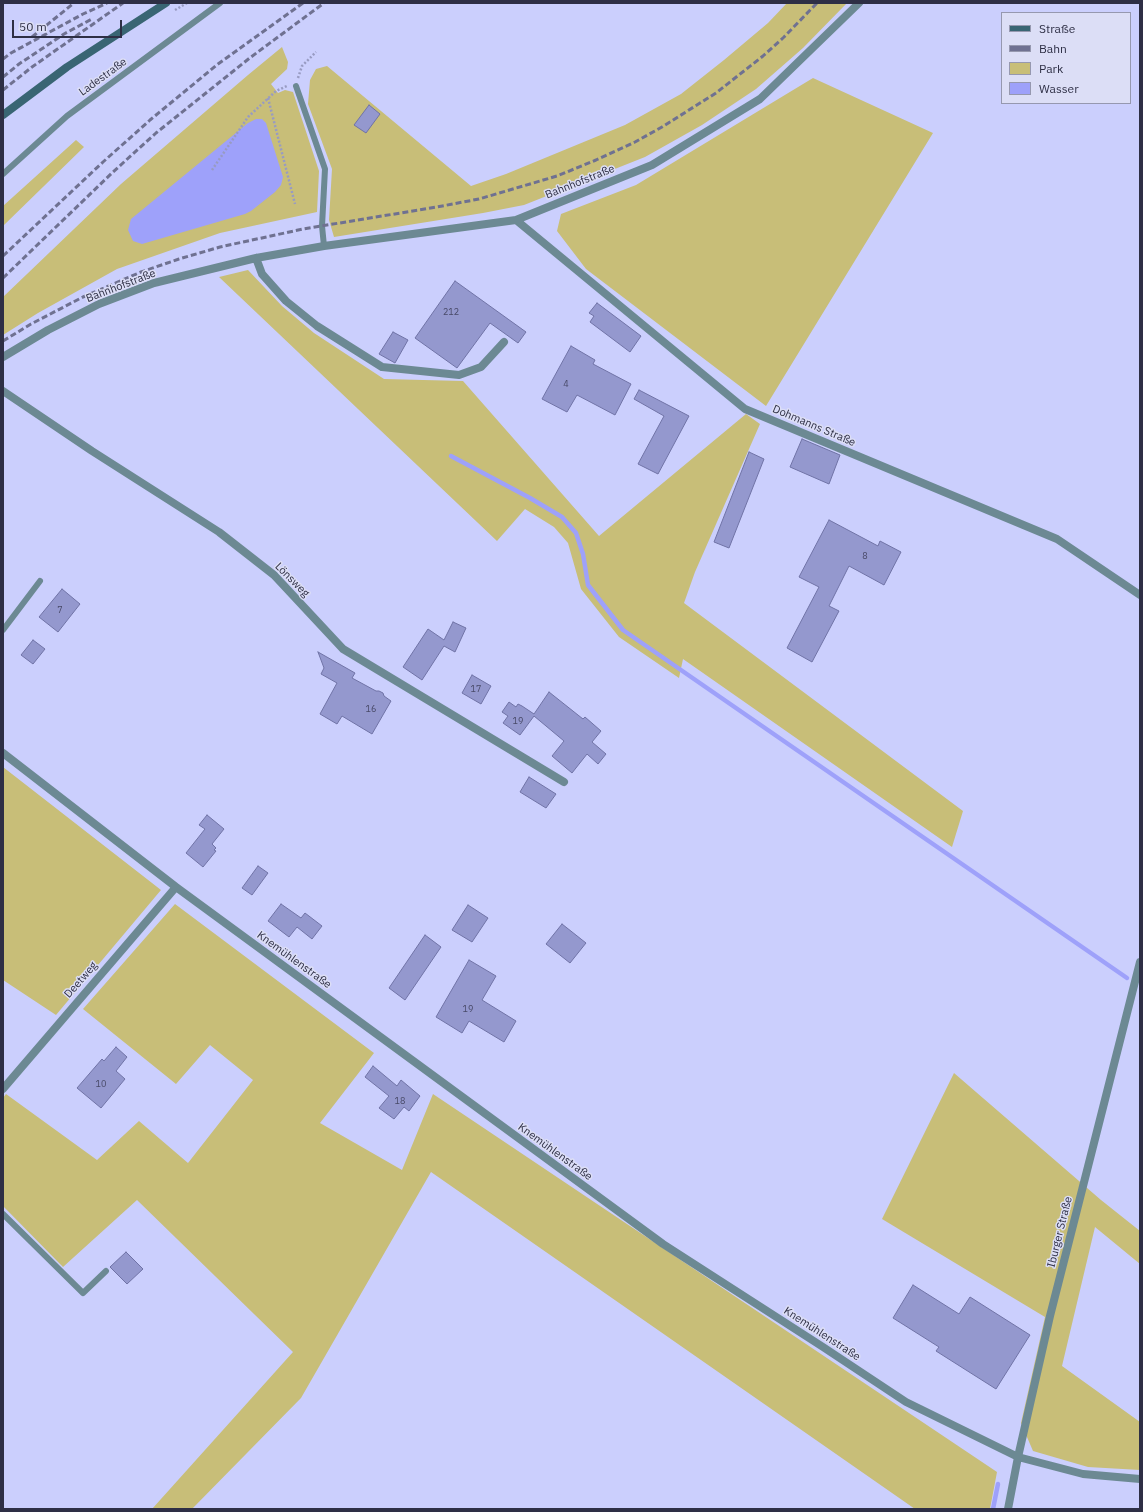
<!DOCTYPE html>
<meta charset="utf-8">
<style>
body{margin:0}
#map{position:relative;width:1143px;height:1512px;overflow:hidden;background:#cbcffd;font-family:"IBM Plex Sans",sans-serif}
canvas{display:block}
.frame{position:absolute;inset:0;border:4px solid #2e2f45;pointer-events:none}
.legend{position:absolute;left:1001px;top:12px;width:130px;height:92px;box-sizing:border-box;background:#dcdef6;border:1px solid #9698af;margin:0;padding:5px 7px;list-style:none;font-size:12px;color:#2e2f45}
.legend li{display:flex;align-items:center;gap:8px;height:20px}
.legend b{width:20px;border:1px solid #9698af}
.scale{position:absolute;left:12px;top:20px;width:110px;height:18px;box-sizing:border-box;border:2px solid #2e2f45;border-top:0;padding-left:5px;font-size:12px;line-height:14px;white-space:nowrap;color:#2e2f45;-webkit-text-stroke:3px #dcdef6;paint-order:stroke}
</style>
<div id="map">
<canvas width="1143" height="1512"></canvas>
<div class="frame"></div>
<ul class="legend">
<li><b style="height:5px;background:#396573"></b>Straße</li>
<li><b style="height:5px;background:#6f7191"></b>Bahn</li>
<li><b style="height:11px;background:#c8be78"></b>Park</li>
<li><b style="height:11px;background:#9ea1fa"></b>Wasser</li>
</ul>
<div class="scale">50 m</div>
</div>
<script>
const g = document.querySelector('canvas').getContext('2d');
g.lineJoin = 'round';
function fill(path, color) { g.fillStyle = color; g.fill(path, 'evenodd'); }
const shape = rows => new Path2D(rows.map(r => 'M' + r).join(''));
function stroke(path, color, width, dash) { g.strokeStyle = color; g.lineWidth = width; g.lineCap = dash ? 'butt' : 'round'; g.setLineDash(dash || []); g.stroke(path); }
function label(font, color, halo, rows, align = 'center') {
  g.font = font + ' "IBM Plex Sans",sans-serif'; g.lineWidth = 3; g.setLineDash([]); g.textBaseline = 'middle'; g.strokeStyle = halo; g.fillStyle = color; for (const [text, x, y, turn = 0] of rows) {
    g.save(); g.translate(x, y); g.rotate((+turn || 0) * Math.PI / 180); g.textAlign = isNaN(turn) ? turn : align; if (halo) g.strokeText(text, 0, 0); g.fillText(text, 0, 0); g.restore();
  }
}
const green = shape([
 [787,3,847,3,803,48,756,89,702,125,645,157,524,205,483,213,334,237,329,220,332,169,308,104,310,80,316,69,327,66,471,186,506,174,625,125,681,94,724,60,768,23],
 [282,47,288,62,287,69,271,84,278,93,285,90,293,92,319,171,317,212,220,233,117,269,38,313,3,335,3,297,121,184,248,75],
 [813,78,933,133,766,406,586,269,557,231,561,214,636,185],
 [76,140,84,147,3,226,3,206],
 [248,270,282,306,314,333,384,379,463,381,599,536,746,414,760,424,695,572,684,603,963,811,952,847,683,659,679,678,619,637,581,589,568,543,554,527,525,509,497,541,219,277],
 [3,767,161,890,56,1015,3,980],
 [175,904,374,1053,320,1123,402,1170,433,1094,997,1472,990,1509,915,1509,431,1172,301,1398,192,1509,152,1509,293,1352,137,1200,63,1267,3,1206,3,1098,6,1094,97,1160,139,1121,188,1163,253,1080,210,1045,176,1084,83,1009],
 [954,1073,1101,1200,1140,1231,1140,1264,1095,1227,1062,1366,1140,1422,1140,1470,1088,1467,1033,1451,1021,1423,1045,1317,882,1219]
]);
const water = shape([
 [256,119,262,119,266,123,283,177,281,185,275,192,251,211,245,214,142,244,133,241,128,230,131,219,248,123]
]);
const stream = shape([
 [451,456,530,498,562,517,576,533,583,554,588,585,623,630,1127,978],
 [993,1509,998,1484]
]);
const building = shape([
 [369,105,380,114,366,133,354,125,369,105],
 [455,281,526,332,518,343,490,323,457,368,415,338,455,281],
 [597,303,641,336,630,352,590,322,594,316,589,313,597,303],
 [393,332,408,340,395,363,379,354,393,332],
 [571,346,595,360,593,364,631,384,615,415,577,395,567,412,542,399,571,346],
 [639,390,689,416,658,474,638,464,664,416,634,399,639,390],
 [802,439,840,455,829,484,790,467,802,439],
 [749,452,764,459,729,548,714,542,749,452],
 [829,520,878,546,880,541,901,552,884,585,849,566,829,606,839,611,812,662,787,648,819,587,799,577,829,520],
 [62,589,80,604,58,632,39,617,62,589],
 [453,622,466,628,455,652,444,646,422,680,403,667,428,629,444,640,453,622],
 [33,640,45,649,33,664,21,655,33,640],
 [318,652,355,673,352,678,376,691,379,691,383,693,384,696,391,701,372,734,342,716,337,724,320,714,337,683,321,674,324,668,318,652],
 [472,675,491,686,481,704,462,693,472,675],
 [549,692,583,719,585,717,601,731,592,742,606,754,598,764,587,754,572,773,552,756,564,741,534,716,520,735,503,723,508,716,502,712,509,702,516,707,518,704,522,706,534,714,549,692],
 [529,777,556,794,546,808,520,792,529,777],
 [207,815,224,829,212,844,216,848,214,850,216,851,203,867,186,853,205,829,199,825,207,815],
 [258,866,268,873,252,895,242,888,258,866],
 [281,904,301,918,305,913,322,926,312,939,297,927,289,937,268,921,281,904],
 [468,905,488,918,472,942,452,930,468,905],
 [562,924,586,943,570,963,546,944,562,924],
 [425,935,441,947,405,1000,389,988,425,935],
 [469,960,496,976,482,1000,516,1021,504,1042,469,1021,462,1033,436,1017,469,960],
 [116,1047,127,1057,116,1071,125,1079,101,1108,77,1088,102,1059,104,1061,116,1047],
 [373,1066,397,1086,401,1080,420,1096,409,1111,404,1107,394,1119,379,1108,389,1096,365,1077,373,1066],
 [126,1252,143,1269,127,1284,110,1267,126,1252],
 [913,1285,959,1314,970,1297,1030,1335,996,1389,936,1351,939,1347,893,1318,913,1285]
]);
const path = shape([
 [175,10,187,3],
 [298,78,302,66,316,52],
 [268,98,295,204],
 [212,170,248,117,276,91,287,86]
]);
const lane = shape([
 [296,86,325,169,322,226,324,246],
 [3,174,67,116,220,3],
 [3,630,40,581],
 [3,1214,83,1293,106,1271]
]);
const street = shape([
 [516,220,745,409,1057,539,1140,595],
 [256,258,262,274,286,301,317,326,382,367,459,375,481,367,504,342],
 [3,357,48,330,99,304,154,283,256,258,324,246,516,220,652,165,760,99,859,3],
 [3,391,92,451,219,532,274,575,343,649,564,782],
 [3,753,176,887,663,1244,823,1347,906,1402,1018,1457,1083,1474,1140,1479],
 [3,1089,176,887],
 [1008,1509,1018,1457,1050,1316,1140,962]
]);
const secondary = shape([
 [3,115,67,67,166,3]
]);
const rail = shape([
 [32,37,74,3],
 [3,59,11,53,83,14,107,3],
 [3,77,19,64,64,34,92,19],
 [3,90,32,67,123,3],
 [3,256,103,162,150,120,218,64,303,3],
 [3,278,113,172,156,133,251,57,324,3],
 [3,341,31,324,83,297,141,272,179,259,220,247,303,229,437,207,479,199,557,176,596,160,635,142,662,127,716,93,763,56,784,37,817,3]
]);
const numberNames = [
 ["212",451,312],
 ["4",566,384],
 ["8",865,556],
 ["7",60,610],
 ["17",476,689],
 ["16",371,709],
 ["19",518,721],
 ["19",468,1009],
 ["10",101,1084],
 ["18",400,1101]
];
const streetNames = [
 ["Ladestraße",103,77,-36],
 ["Bahnhofstraße",580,182,-22],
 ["Bahnhofstraße",121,286,-21],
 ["Dohmanns Straße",814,426,23],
 ["Lönsweg",292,580,45],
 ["Knemühlenstraße",294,960,36],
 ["Deetweg",81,980,-49],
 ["Knemühlenstraße",555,1152,36],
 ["Iburger Straße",1060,1232,-76],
 ["Knemühlenstraße",822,1334,33]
];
fill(green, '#c8be78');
fill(water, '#9ea1fa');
stroke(stream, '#9ea1fa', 4.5);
fill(building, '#9498ce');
stroke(building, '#7073a6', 1);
stroke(path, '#989bc2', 2.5, [2, 2]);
stroke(lane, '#6c8993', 6);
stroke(street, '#6c8993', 8);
stroke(secondary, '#396573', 8);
stroke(rail, '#6f7191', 3, [6, 3]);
label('9px', '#484967', null, numberNames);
label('11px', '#2e2f45', '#dcdef6', streetNames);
</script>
